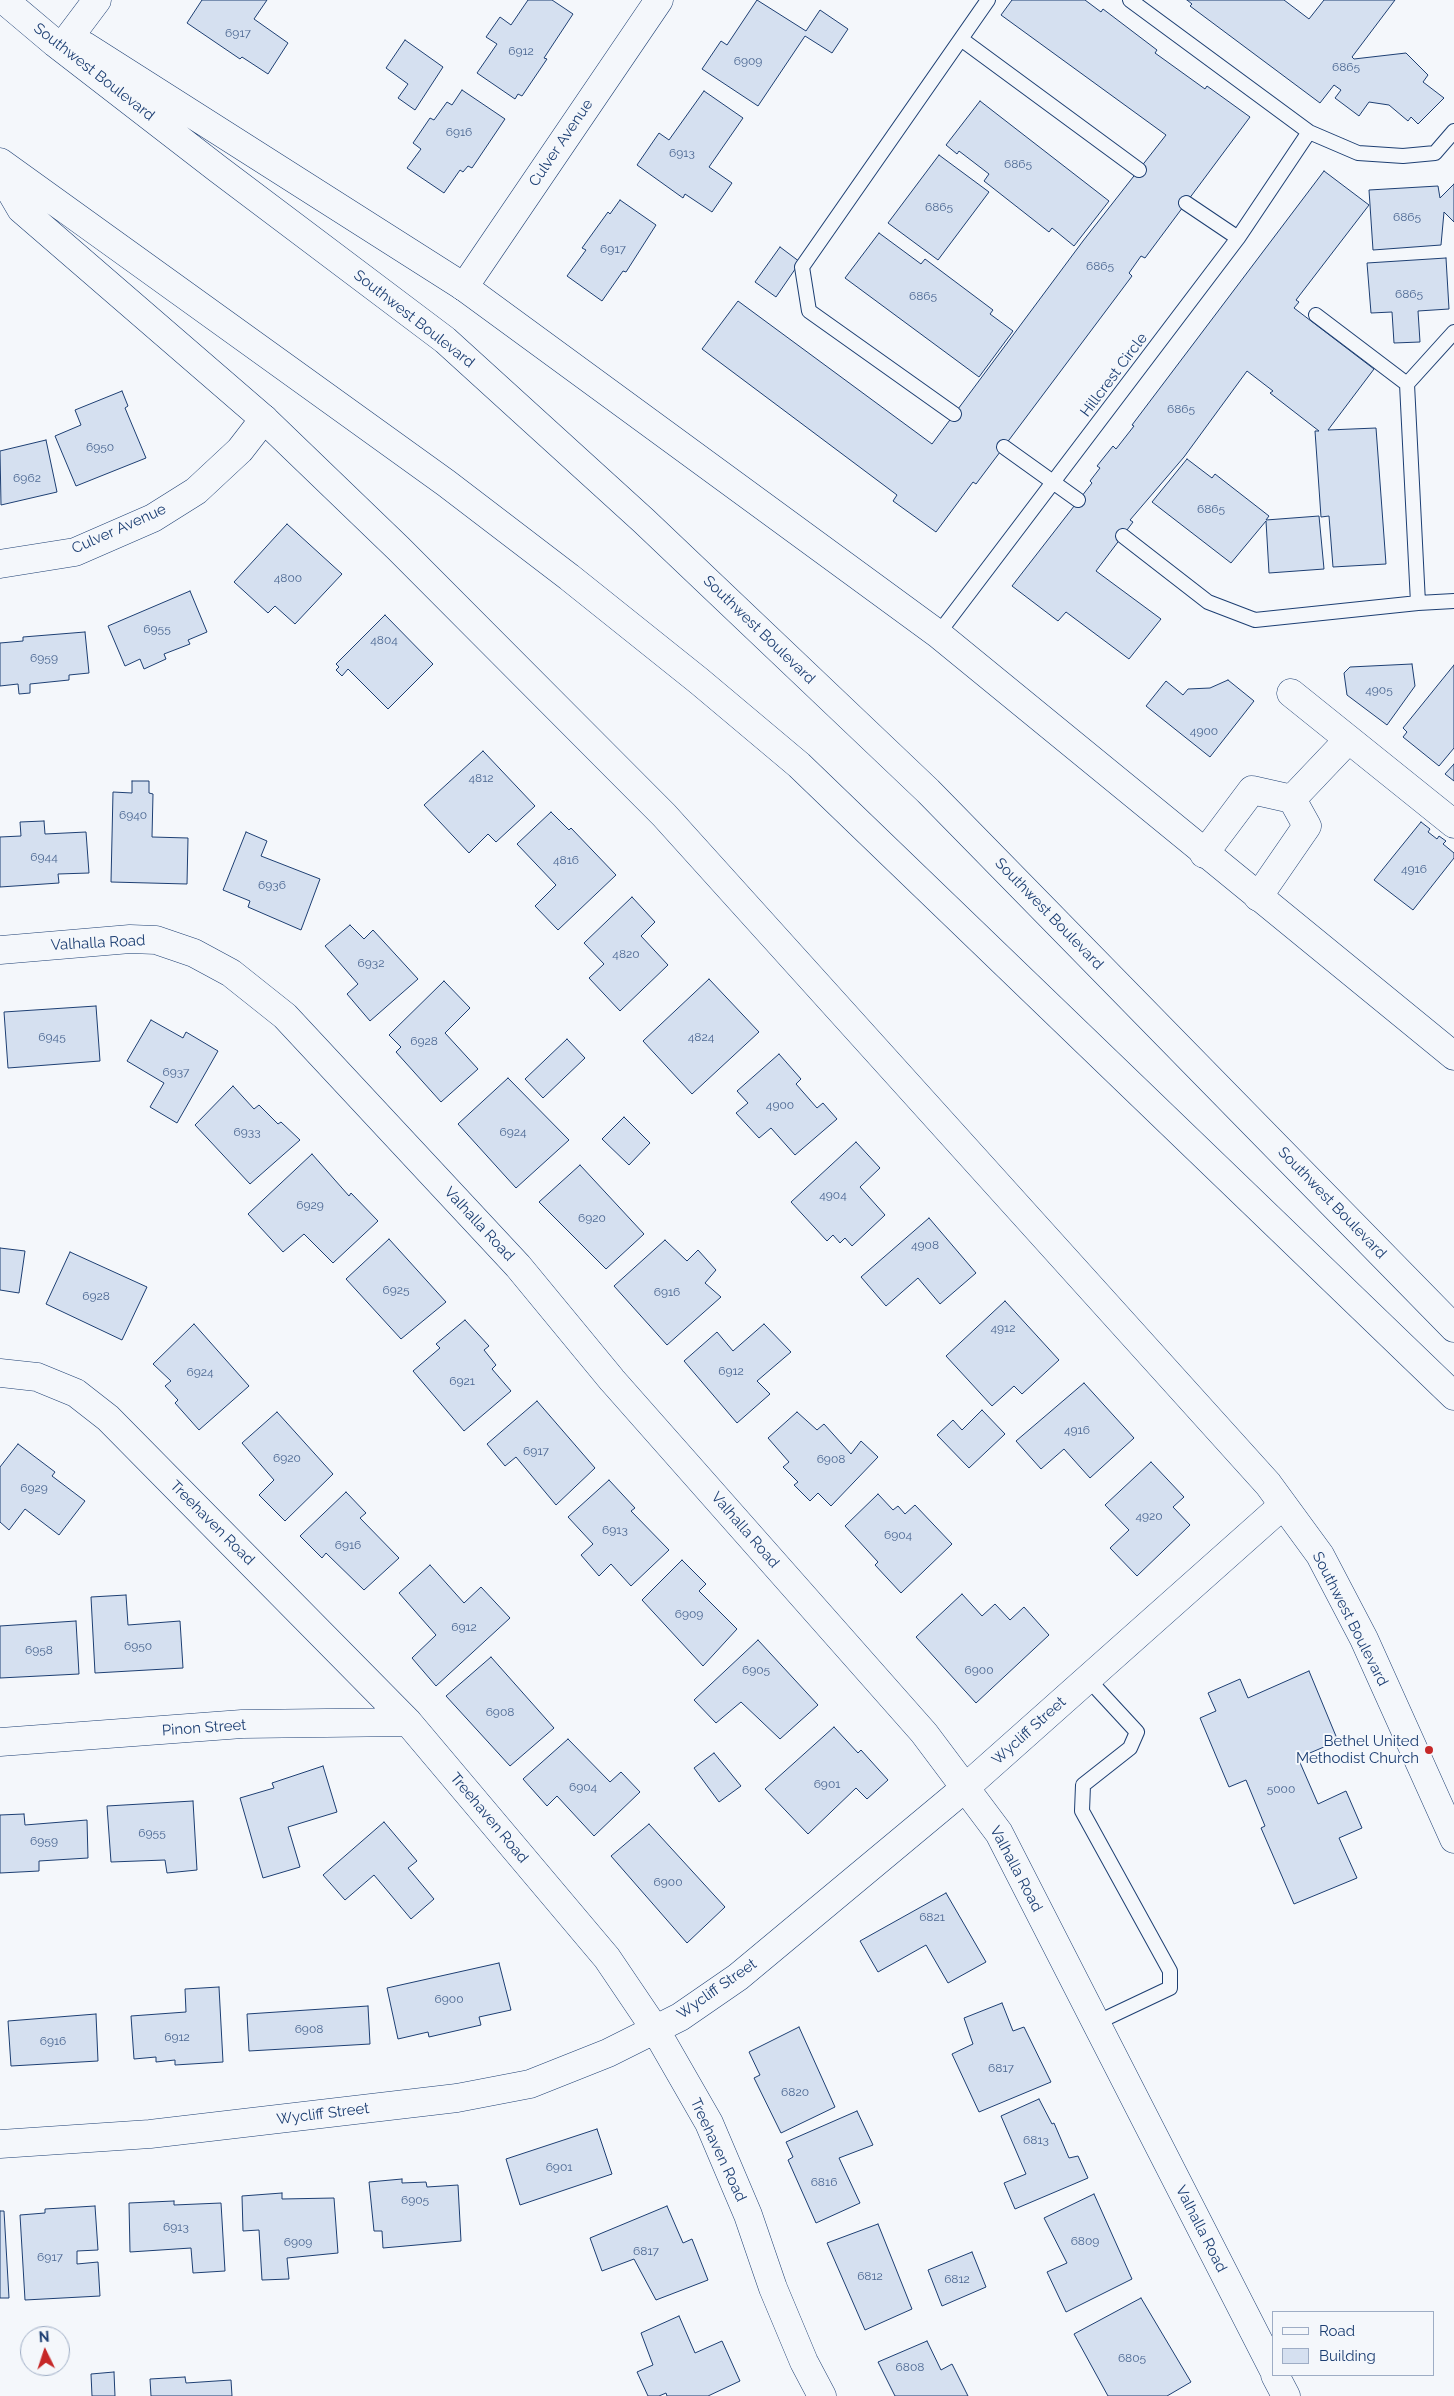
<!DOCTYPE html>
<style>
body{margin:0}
#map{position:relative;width:1454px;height:2396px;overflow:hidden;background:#f4f7fb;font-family:Raleway,sans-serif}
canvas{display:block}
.legend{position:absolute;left:1272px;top:2311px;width:162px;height:65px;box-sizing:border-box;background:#f4f7fb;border:1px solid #9eadc5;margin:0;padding:6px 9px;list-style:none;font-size:15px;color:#1d3f73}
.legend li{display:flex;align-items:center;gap:10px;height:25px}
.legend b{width:25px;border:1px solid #9eadc5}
.north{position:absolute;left:20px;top:2326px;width:50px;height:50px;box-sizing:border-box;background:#f4f7fb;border:1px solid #9eadc5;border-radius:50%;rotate:356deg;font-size:14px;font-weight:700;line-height:20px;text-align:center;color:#1d3f73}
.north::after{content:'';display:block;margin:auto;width:18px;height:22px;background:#c62828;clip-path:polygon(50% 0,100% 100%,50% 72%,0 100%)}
</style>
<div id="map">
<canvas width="1454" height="2396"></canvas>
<ul class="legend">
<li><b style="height:6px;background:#f4f7fb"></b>Road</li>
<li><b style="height:14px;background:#d5e0f0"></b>Building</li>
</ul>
<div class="north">N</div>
</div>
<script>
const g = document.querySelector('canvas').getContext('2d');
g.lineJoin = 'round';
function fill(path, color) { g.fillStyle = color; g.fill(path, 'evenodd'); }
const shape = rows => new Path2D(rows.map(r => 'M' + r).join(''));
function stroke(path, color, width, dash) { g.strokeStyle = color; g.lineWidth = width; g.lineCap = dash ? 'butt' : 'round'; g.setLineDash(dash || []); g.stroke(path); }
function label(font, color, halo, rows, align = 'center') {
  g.font = font + ' Raleway,sans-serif'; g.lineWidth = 4; g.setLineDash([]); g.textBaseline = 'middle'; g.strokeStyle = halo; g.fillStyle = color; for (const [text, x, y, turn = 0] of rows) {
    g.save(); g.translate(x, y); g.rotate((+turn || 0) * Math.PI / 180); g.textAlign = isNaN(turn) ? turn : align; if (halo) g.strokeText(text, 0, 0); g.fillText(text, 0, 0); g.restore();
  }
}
const building = shape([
 [202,0,267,0,254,19,288,43,268,74,242,57,240,59,187,23,202,0],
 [528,0,552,0,573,14,544,58,547,59,522,96,518,94,515,99,477,73,497,44,486,37,500,17,511,25,528,0],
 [757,0,806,31,820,10,848,29,832,53,805,36,758,106,702,69,721,41,727,45,757,0],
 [1012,0,1085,0,1101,12,1103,9,1157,50,1155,53,1205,89,1207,86,1250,117,1145,258,1141,256,1129,273,1132,276,976,484,973,482,936,532,893,501,897,495,702,349,738,301,932,444,1083,241,1166,135,1001,15,1012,0],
 [1187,0,1284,0,1309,19,1324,0,1395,0,1352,57,1354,59,1406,53,1428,75,1423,82,1444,98,1418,124,1411,117,1408,121,1389,105,1369,102,1359,116,1335,98,1341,90,1334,85,1320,103,1190,6,1192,4,1187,0],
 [405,40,443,67,415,110,398,98,408,84,386,68,405,40],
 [462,90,505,119,472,168,468,166,463,172,460,170,444,193,407,168,421,149,413,143,430,118,434,120,447,102,452,105,462,90],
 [704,91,743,118,709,167,732,183,712,212,685,194,683,198,637,165,659,133,669,140,704,91],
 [980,101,1109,201,1074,246,1052,228,1049,232,984,181,989,174,959,151,957,154,946,145,980,101],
 [939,155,989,192,938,260,888,223,939,155],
 [1324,171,1369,205,1296,300,1299,302,1294,308,1374,369,1328,430,1376,428,1386,564,1333,567,1329,516,1321,517,1315,431,1319,431,1270,393,1273,391,1247,371,1184,457,1130,520,1133,522,1096,571,1161,619,1129,659,1066,612,1058,621,1012,586,1092,483,1090,481,1100,468,1097,466,1113,446,1116,449,1134,426,1132,425,1324,171],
 [1454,184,1454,222,1444,212,1441,245,1373,250,1369,190,1438,186,1440,198,1454,184],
 [620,200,656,225,626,272,623,271,602,301,567,276,586,250,582,248,608,212,610,214,620,200],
 [879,233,921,264,925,259,993,310,990,314,1013,331,979,377,845,278,879,233],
 [780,247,800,262,776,297,755,282,780,247],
 [1446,258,1449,309,1418,311,1420,342,1394,343,1392,312,1371,313,1367,263,1446,258],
 [122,391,128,406,125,408,146,458,76,486,55,436,81,425,75,410,122,391],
 [46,440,57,492,1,505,0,451,46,440],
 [1187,459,1212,478,1215,474,1269,516,1266,520,1319,516,1324,569,1269,573,1266,521,1231,563,1152,502,1187,459],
 [287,524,342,574,295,624,275,606,268,613,234,582,287,524],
 [190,591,207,632,188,640,190,644,164,654,166,659,144,669,140,659,125,666,108,626,190,591],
 [385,615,433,664,388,709,348,669,342,676,336,670,339,667,336,664,385,615],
 [85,632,89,673,69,675,69,680,30,684,30,693,19,694,18,684,0,686,0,643,23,641,23,637,85,632],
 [1412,664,1415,686,1387,725,1347,695,1344,673,1350,667,1412,664],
 [1454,665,1454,748,1439,766,1403,737,1407,732,1403,728,1454,665],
 [1228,680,1254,701,1210,757,1146,706,1166,681,1183,695,1188,689,1210,688,1228,680],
 [483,751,535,806,496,842,488,834,469,853,424,805,483,751],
 [1454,764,1454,781,1445,774,1454,764],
 [132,781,149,781,149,793,153,794,152,837,188,838,187,884,111,882,113,792,132,793,132,781],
 [551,812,569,830,571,828,616,875,558,930,535,906,556,885,517,844,551,812],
 [44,821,45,834,86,832,89,873,58,874,59,883,0,887,0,837,21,836,20,822,44,821],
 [1421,822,1430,829,1428,832,1437,839,1439,836,1446,841,1443,844,1454,853,1454,858,1413,910,1374,880,1421,822],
 [246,832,267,841,261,856,320,879,301,930,248,907,250,901,223,890,246,832],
 [632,897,655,922,641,936,668,965,620,1011,589,978,604,964,584,943,632,897],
 [350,925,364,939,373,930,418,979,370,1021,347,994,358,984,325,946,350,925],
 [709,979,759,1032,692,1094,643,1041,709,979],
 [444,981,470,1008,445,1033,478,1069,441,1102,396,1052,401,1047,389,1035,444,981],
 [96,1006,100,1061,8,1068,4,1012,96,1006],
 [151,1020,183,1038,186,1032,218,1051,177,1123,150,1107,164,1083,127,1061,151,1020],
 [567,1039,585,1058,543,1098,525,1079,567,1039],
 [779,1054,801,1079,796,1084,817,1108,823,1103,837,1119,795,1155,771,1128,759,1138,736,1113,748,1103,737,1091,779,1054],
 [508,1078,569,1140,516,1188,458,1124,508,1078],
 [233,1086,254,1109,259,1105,278,1124,281,1122,300,1140,250,1184,195,1125,233,1086],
 [624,1117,650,1143,629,1165,602,1139,624,1117],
 [856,1142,880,1168,860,1187,885,1215,852,1246,845,1238,840,1243,833,1235,827,1241,791,1202,856,1142],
 [312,1154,349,1196,351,1193,378,1221,333,1263,304,1234,283,1252,248,1214,312,1154],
 [580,1165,644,1234,606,1269,539,1202,580,1165],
 [929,1218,976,1273,940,1304,918,1278,886,1306,861,1277,929,1218],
 [389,1239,446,1302,401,1339,346,1279,389,1239],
 [665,1240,687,1261,698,1250,716,1270,705,1283,721,1297,667,1345,614,1286,665,1240],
 [0,1248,25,1251,19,1293,0,1290,0,1248],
 [70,1252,147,1287,122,1340,46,1304,70,1252],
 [1005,1301,1059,1360,1022,1394,1014,1386,992,1406,946,1356,1005,1301],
 [465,1320,489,1346,484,1350,496,1365,492,1369,511,1391,464,1431,413,1371,440,1348,436,1344,465,1320],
 [194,1324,249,1386,199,1430,175,1403,178,1400,165,1386,171,1381,153,1364,194,1324],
 [764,1324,791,1352,757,1381,770,1394,737,1423,684,1361,717,1332,733,1351,764,1324],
 [1084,1383,1134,1438,1090,1478,1064,1449,1041,1469,1016,1441,1084,1383],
 [537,1401,595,1468,556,1505,516,1457,505,1466,487,1444,537,1401],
 [982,1410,1005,1434,969,1468,937,1435,953,1420,962,1430,982,1410],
 [277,1412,333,1474,285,1521,259,1495,274,1480,242,1443,277,1412],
 [797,1412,817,1430,824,1424,851,1454,861,1441,878,1457,831,1506,818,1493,810,1501,794,1485,798,1482,783,1467,789,1462,768,1438,797,1412],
 [18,1444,55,1472,52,1476,85,1501,59,1535,25,1509,9,1530,0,1522,0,1467,18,1444],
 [1151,1462,1184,1497,1173,1507,1190,1525,1137,1576,1110,1548,1129,1530,1105,1505,1151,1462],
 [609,1480,635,1508,631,1511,669,1550,631,1586,611,1564,599,1576,581,1555,593,1544,568,1517,609,1480],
 [346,1492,366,1513,360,1518,399,1558,364,1590,326,1553,322,1558,300,1536,346,1492],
 [878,1494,893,1510,898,1506,905,1514,915,1505,952,1544,901,1593,875,1565,878,1562,845,1526,878,1494],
 [682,1560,706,1584,699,1591,737,1629,703,1666,642,1600,682,1560],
 [430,1565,464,1603,481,1587,510,1618,436,1686,412,1658,436,1635,399,1593,430,1565],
 [962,1594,982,1616,995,1604,1010,1620,1024,1607,1049,1635,976,1703,916,1637,962,1594],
 [126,1595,128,1625,180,1621,183,1668,95,1673,91,1597,126,1595],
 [76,1621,79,1674,0,1678,0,1626,76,1621],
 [758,1640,818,1705,780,1739,741,1702,716,1723,694,1700,758,1640],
 [491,1657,554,1728,510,1766,446,1696,491,1657],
 [1309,1671,1338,1741,1298,1758,1318,1804,1346,1791,1362,1828,1339,1838,1357,1878,1294,1904,1261,1828,1265,1826,1246,1780,1229,1787,1200,1718,1216,1711,1208,1693,1240,1679,1248,1698,1309,1671],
 [834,1727,858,1753,861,1750,888,1780,867,1799,856,1788,808,1834,765,1789,834,1727],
 [568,1739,610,1782,621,1772,640,1792,594,1836,557,1796,547,1806,523,1779,568,1739],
 [714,1753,741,1786,719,1802,694,1768,714,1753],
 [323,1766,337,1812,288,1827,300,1867,263,1878,240,1798,274,1788,272,1783,323,1766],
 [193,1801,197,1870,167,1873,165,1860,111,1862,107,1806,193,1801],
 [24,1814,25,1825,87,1820,88,1858,39,1861,39,1871,0,1873,0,1815,24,1814],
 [384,1822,417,1861,408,1868,434,1899,411,1919,374,1875,345,1900,323,1875,384,1822],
 [649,1824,725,1907,687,1943,611,1856,649,1824],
 [946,1893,986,1962,948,1983,926,1945,878,1972,860,1941,946,1893],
 [499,1963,511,2010,479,2017,481,2025,429,2037,428,2032,398,2039,387,1988,499,1963],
 [219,1987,223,2062,175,2065,175,2060,156,2062,156,2057,134,2059,131,2016,186,2012,185,1989,219,1987],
 [1002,2003,1013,2031,1024,2027,1051,2082,979,2112,952,2054,973,2044,964,2018,1002,2003],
 [368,2006,370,2044,249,2051,247,2014,368,2006],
 [96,2014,98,2061,11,2066,8,2021,96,2014],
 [799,2027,835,2107,781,2133,754,2078,760,2075,749,2052,799,2027],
 [1039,2099,1052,2124,1054,2123,1069,2158,1078,2156,1088,2178,1015,2209,1004,2183,1026,2174,1001,2116,1039,2099],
 [857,2111,873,2145,839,2158,860,2203,816,2223,788,2160,793,2157,786,2142,857,2111],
 [597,2129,612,2174,520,2205,506,2159,597,2129],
 [402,2179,402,2183,426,2182,427,2187,458,2185,461,2241,383,2248,382,2231,374,2231,369,2182,402,2179],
 [282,2193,282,2199,334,2198,338,2253,287,2258,289,2279,262,2280,259,2230,243,2231,242,2196,282,2193],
 [1094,2194,1132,2279,1066,2312,1047,2272,1067,2263,1044,2218,1094,2194],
 [174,2201,174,2205,221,2203,225,2271,193,2273,191,2248,130,2252,129,2203,174,2201],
 [95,2206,98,2250,77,2251,77,2264,98,2262,100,2296,25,2300,20,2215,45,2213,45,2209,95,2206],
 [667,2206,683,2243,692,2239,708,2280,656,2300,634,2259,602,2271,590,2238,667,2206],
 [0,2211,4,2211,9,2298,0,2298,0,2211],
 [878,2224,912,2309,865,2330,827,2243,878,2224],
 [972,2252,986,2287,942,2306,928,2270,972,2252],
 [1141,2298,1191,2382,1167,2396,1108,2396,1074,2334,1141,2298],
 [679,2316,695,2353,722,2341,740,2381,708,2396,667,2396,666,2393,659,2396,648,2396,637,2372,653,2365,641,2333,679,2316],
 [927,2341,941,2370,952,2364,968,2396,895,2396,878,2362,927,2341],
 [114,2372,115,2396,92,2396,91,2374,114,2372],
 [185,2377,186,2383,231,2380,232,2396,151,2396,150,2379,185,2377]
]);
const lane = shape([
 [1130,0,1309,132,1358,153,1403,156,1435,153,1454,131],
 [961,39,1139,170],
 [1186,203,1238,238],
 [1316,315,1407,384,1418,603,1454,601],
 [1407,384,1454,332],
 [954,414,809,311,802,267,988,0],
 [1004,447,1078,500],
 [1123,536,1208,602,1255,620,1418,603],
 [938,634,1238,238,1309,132],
 [1088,1679,1137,1732,1130,1748,1083,1785,1082,1811,1170,1971,1170,1988,1096,2023]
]);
const street = shape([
 [70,36,97,0],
 [464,287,659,0],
 [0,564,75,552,153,518,196,491,240,450,264,419],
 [1291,693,1454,824],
 [1292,799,1348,740],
 [1204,854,1252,790,1292,799,1307,826,1258,897],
 [0,950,130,939,156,940,194,953,231,973,285,1016,518,1266,612,1380,924,1733,999,1833,1273,2369],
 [0,1373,37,1377,76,1393,108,1418,408,1722,607,1958,655,2029,709,2123,748,2215,773,2288,804,2362,822,2396],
 [0,1742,242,1724,408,1722],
 [0,2144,150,2134,457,2098,530,2084,608,2053,680,2017,738,1977,965,1788,1282,1506],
 [1275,2375,1286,2396]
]);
const secondary = shape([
 [464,287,938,634,1454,1056],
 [264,419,399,549,664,815,1268,1484,1320,1555,1364,1639,1454,1839]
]);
const highway = shape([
 [4,0,55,43,218,169,445,340,644,521,928,791,1454,1328],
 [85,46,464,287],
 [0,162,446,483,569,577,699,681,799,765,1454,1396],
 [0,173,21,209,264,419]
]);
const markers = [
 [1429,1750,5,"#c62828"]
];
const numberNames = [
 ["6917",238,33],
 ["6912",521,51],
 ["6909",748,61],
 ["6865",1346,67],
 ["6916",459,132],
 ["6913",682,153],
 ["6865",1018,164],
 ["6865",939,207],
 ["6865",1407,217],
 ["6917",613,249],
 ["6865",1100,266],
 ["6865",1409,294],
 ["6865",923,296],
 ["6865",1181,409],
 ["6950",100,447],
 ["6962",27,478],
 ["6865",1211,509],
 ["4800",288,578],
 ["6955",157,629],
 ["4804",384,640],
 ["6959",44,658],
 ["4905",1379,690],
 ["4900",1204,731],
 ["4812",481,778],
 ["6940",133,815],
 ["6944",44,857],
 ["4816",566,860],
 ["4916",1414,869],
 ["6936",272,885],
 ["4820",626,954],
 ["6932",371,963],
 ["6945",52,1037],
 ["4824",701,1037],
 ["6928",424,1041],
 ["6937",176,1072],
 ["4900",780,1105],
 ["6933",247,1132],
 ["6924",513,1132],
 ["4904",833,1195],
 ["6929",310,1205],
 ["6920",592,1218],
 ["4908",925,1245],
 ["6925",396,1290],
 ["6916",667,1292],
 ["6928",96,1296],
 ["4912",1003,1328],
 ["6912",731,1371],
 ["6924",200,1372],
 ["6921",462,1381],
 ["4916",1077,1430],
 ["6917",536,1451],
 ["6920",287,1458],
 ["6908",831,1459],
 ["6929",34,1488],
 ["4920",1149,1516],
 ["6913",615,1530],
 ["6904",898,1535],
 ["6916",348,1545],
 ["6909",689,1614],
 ["6912",464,1627],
 ["6950",138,1646],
 ["6958",39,1650],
 ["6905",756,1670],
 ["6900",979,1670],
 ["6908",500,1712],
 ["6901",827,1784],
 ["6904",583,1787],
 ["5000",1281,1789],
 ["6955",152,1833],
 ["6959",44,1841],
 ["6900",668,1882],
 ["6821",932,1917],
 ["6900",449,1999],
 ["6908",309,2029],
 ["6912",177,2037],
 ["6916",53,2041],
 ["6817",1001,2068],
 ["6820",795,2092],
 ["6813",1036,2140],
 ["6901",559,2167],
 ["6816",824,2182],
 ["6905",415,2200],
 ["6913",176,2227],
 ["6809",1085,2241],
 ["6909",298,2242],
 ["6817",646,2251],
 ["6917",50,2257],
 ["6812",870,2276],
 ["6812",957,2279],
 ["6805",1132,2358],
 ["6808",910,2367]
];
const streetNames = [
 ["Southwest Boulevard",94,72,38],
 ["Culver Avenue",561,143,-56],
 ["Southwest Boulevard",414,319,38],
 ["Hillcrest Circle",1114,375,-53],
 ["Culver Avenue",119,529,-24],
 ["Southwest Boulevard",759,630,44],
 ["Southwest Boulevard",1049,914,46],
 ["Valhalla Road",98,943,-3],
 ["Southwest Boulevard",1332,1203,46],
 ["Valhalla Road",479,1224,47],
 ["Treehaven Road",212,1523,45],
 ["Valhalla Road",745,1530,49],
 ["Southwest Boulevard",1350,1619,63],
 ["Pinon Street",204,1728,-4],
 ["Wycliff Street",1029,1731,-42],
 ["Treehaven Road",489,1818,50],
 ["Valhalla Road",1016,1869,62],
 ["Wycliff Street",717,1989,-35],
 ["Wycliff Street",323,2114,-7],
 ["Treehaven Road",718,2150,65],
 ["Valhalla Road",1201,2229,63]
];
const poiNames = [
 ["Bethel United",1419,1741],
 ["Methodist Church",1419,1758]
];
fill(building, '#d5e0f0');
stroke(building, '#1d3f73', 1);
stroke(lane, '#1d3f73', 16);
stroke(street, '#1d3f73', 29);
stroke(secondary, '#1d3f73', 29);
stroke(highway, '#1d3f73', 29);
stroke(lane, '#f4f7fb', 14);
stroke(street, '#f4f7fb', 28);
stroke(secondary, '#f4f7fb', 28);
stroke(highway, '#f4f7fb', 28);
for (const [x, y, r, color] of markers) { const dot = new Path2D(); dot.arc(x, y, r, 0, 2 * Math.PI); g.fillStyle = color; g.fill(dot); stroke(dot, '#f4f7fb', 2); }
label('12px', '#4b6792', null, numberNames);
label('15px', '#1d3f73', '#f4f7fb', streetNames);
label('15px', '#1d3f73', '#f4f7fb', poiNames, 'right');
</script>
